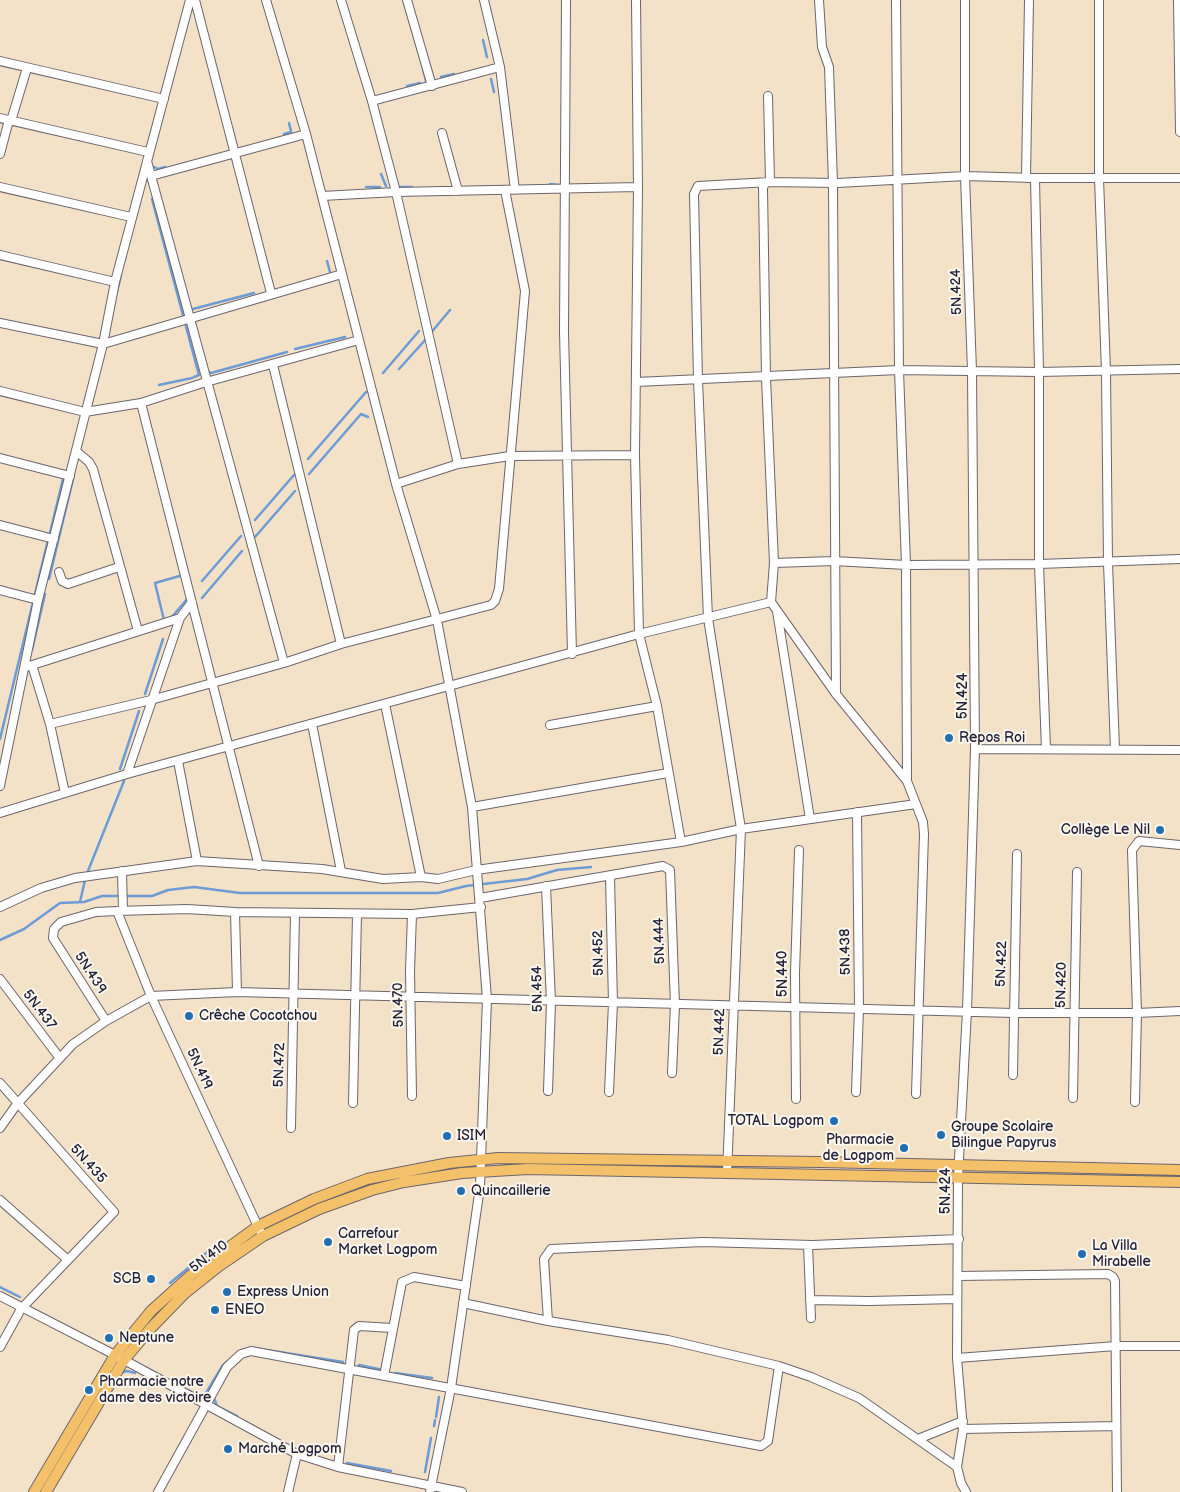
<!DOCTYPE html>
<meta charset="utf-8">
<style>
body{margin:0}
canvas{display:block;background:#f4e2c8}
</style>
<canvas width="1180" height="1492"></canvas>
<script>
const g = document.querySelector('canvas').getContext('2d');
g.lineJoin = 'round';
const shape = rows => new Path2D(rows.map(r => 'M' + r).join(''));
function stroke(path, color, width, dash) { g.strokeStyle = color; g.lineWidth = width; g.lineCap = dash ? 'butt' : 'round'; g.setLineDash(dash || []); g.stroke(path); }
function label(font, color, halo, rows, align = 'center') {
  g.font = font + ' "Balsamiq Sans",sans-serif'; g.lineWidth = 4; g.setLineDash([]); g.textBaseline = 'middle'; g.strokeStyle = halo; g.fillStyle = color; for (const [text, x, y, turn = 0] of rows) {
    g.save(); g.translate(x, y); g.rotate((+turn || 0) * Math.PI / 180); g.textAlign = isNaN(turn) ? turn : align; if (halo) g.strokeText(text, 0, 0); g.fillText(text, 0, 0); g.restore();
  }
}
const stream = shape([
 [483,40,487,57],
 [423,68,426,81],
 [441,77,454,74],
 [491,79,494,92],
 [407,86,420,83],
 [289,123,291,131],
 [284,134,291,132],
 [150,165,158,169,165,167],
 [381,174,386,186],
 [550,184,559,185],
 [366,187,380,187],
 [400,187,412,187],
 [152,199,196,364,199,375,194,377],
 [327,261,330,272],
 [117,292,121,275],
 [193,309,254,293],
 [430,334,450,310],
 [295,349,345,337],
 [399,369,427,338],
 [206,370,211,373,287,352],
 [383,373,419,331],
 [159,385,192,378],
 [308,459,366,392],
 [309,474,361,414,368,417],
 [255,520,294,475],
 [50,533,63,479],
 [255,537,295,491],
 [49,579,74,475],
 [202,581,241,536],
 [202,598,242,551],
 [171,618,188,598],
 [164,620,155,583,183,575],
 [32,650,45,594],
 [145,694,163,639],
 [0,739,48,540],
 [120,769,139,711],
 [88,871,124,781],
 [80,902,85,880],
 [0,940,24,929,60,903,84,902,102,896,152,896,168,890,194,887,240,893,438,893,466,886,527,879,557,870,591,867],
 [170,1283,210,1250],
 [0,1287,20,1297],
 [254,1348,343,1362],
 [359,1365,383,1370],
 [145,1367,201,1397,206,1393,223,1365,237,1354],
 [120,1373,127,1371,135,1373],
 [395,1373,432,1378],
 [214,1398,217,1406,237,1416],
 [436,1417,439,1397],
 [246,1422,277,1439],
 [434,1426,435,1420],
 [347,1463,391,1471],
 [425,1472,431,1438]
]);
const minor = shape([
 [195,0,271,293],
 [266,0,306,134,396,484,437,620,472,807,487,999,480,1187,451,1388,430,1492],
 [341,0,372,101,396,192,458,464],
 [407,0,432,86],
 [484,0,500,67,515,190],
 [566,0,564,332,572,654],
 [636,0,638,187],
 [819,0,822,47,829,67,833,183,836,694],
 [896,0,899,370,906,565,907,780],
 [1099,0,1099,178,1106,371,1108,563,1115,749],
 [1178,0,1180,132],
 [0,61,164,99],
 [768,96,770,182],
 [372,101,500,67],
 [0,118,148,152],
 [11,121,27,68],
 [442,133,458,191],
 [0,154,9,120],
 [147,161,284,663],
 [151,176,306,134],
 [1026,178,1029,0],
 [1035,178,1180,178],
 [765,183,763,188,766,378,774,563,771,602,836,694,907,781,923,822,924,834,916,1094],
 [0,187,131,217],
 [322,196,396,192,638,187,635,455,639,634,657,706,681,842,476,870,438,879,421,877,385,704],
 [0,255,115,282],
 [0,323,103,344,342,274],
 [273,365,341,644],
 [636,382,899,370,1039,372,1180,369],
 [0,391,85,412,141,403,206,382,359,340],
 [141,403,259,866],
 [76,451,89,462,93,469,138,631],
 [0,458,70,476],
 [396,484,458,464,510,456,635,455],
 [0,525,54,539],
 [774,563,834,561,906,565,1039,564,1180,559],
 [59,572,62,581,68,584,119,567],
 [0,590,38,600],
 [777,611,810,819],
 [32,665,50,724],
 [26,667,180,618,192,602],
 [312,724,341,871],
 [550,725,657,706],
 [975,749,1180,750],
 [178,761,197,861],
 [127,774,180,618],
 [0,786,38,600,103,344,115,282,190,0],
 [65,793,50,724,151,700,284,663,341,644,491,605,495,601,499,589,525,291,505,190],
 [472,807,668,773],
 [0,813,127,774,639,634,771,602],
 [681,842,741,829,916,804],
 [122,871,123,911],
 [546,886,551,1002,548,1091],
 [480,898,663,866,670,870,675,1005,672,1073],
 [0,907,41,888,75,878,197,861,322,869,383,879,421,877],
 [117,911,151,996,260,1231],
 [235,912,237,992],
 [0,979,59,1057],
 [106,1021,53,938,54,929,61,922,96,912,117,911,187,909,235,912,412,914,481,907],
 [1013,1075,1017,854],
 [0,1083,114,1212,21,1309,0,1347],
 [609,1092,613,1003,610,877],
 [856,1092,859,1009,857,812],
 [412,1096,410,971,412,914],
 [1073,1098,1077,872],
 [796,1099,795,973,799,850],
 [1135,1102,1137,1013,1132,850,1139,841,1180,845],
 [353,1103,357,914],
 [0,1128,17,1104,73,1044,106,1021,151,996,237,992,1013,1013,1137,1013,1180,1011],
 [291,1128,295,913],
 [727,1174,741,829,708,618,698,380,694,194,698,186,770,182,838,183,965,176,1035,178,1039,372,1039,564,1046,749],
 [0,1200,68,1260],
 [808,1245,811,1318],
 [958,1276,1108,1274,1113,1277,1115,1281,1117,1492],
 [0,1296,115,1355,297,1454,338,1467,462,1492],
 [810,1300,869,1301,957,1299],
 [463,1303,548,1321,668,1340,779,1366,811,1377,859,1398,957,1467,961,1483,966,1492],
 [548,1321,544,1259,551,1249,703,1242,813,1245,959,1239],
 [957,1358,1116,1346,1180,1346],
 [384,1376,402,1282,414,1277,466,1286],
 [963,1429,1116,1426],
 [918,1439,963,1421],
 [338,1467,354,1330,359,1326,392,1328],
 [957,1467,963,1429,957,1358,958,1177,967,1011,975,749,972,371,965,176,965,0],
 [158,1492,227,1367,241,1354,251,1351,761,1446,768,1441,779,1366],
 [288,1492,297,1454]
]);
const major = shape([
 [34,1492,115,1355,151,1311,191,1275,258,1226,314,1199,367,1179,449,1163,498,1158,820,1162,1180,1170],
 [46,1492,124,1360,151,1328,185,1293,219,1266,263,1236,319,1209,372,1190,404,1182,462,1173,528,1169,1180,1182]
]);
const markers = [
 [949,738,5,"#1f6fb2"],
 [1160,830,5,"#1f6fb2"],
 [189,1016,5,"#1f6fb2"],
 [834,1121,5,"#1f6fb2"],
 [941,1135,5,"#1f6fb2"],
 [447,1136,5,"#1f6fb2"],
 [904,1148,5,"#1f6fb2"],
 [461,1191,5,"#1f6fb2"],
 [328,1242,5,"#1f6fb2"],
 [1082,1254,5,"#1f6fb2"],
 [151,1279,5,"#1f6fb2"],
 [227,1292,5,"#1f6fb2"],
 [215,1310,5,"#1f6fb2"],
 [109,1338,5,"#1f6fb2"],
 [89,1390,5,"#1f6fb2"],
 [228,1449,5,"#1f6fb2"]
];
const streetNames = [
 ["5N.424",957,292,-92],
 ["5N.424",963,696,-90],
 ["5N.444",660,941,-92],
 ["5N.438",846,952,-91],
 ["5N.452",599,953,-91],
 ["5N.422",1002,964,-88],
 ["5N.439",90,973,57],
 ["5N.440",783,974,-90],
 ["5N.420",1062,985,-89],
 ["5N.454",538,989,-91],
 ["5N.470",399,1005,-91],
 ["5N.437",39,1010,53],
 ["5N.442",720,1032,-88],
 ["5N.472",280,1065,-88],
 ["5N.419",199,1069,65],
 ["5N.435",88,1164,48],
 ["5N.424",946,1191,-90],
 ["5N.410",209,1257,-37]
];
const poiNames = [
 ["Repos Roi",959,738],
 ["Collège Le Nil",1150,830,"right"],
 ["Crêche Cocotchou",199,1016],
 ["TOTAL Logpom",824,1121,"right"],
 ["Groupe Scolaire",951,1127],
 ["Bilingue Papyrus",951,1143],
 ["ISIM",457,1136],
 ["Pharmacie",894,1140,"right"],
 ["de Logpom",894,1156,"right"],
 ["Quincaillerie",471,1191],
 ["Carrefour",338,1234],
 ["Market Logpom",338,1250],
 ["La Villa",1092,1246],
 ["Mirabelle",1092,1262],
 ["SCB",141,1279,"right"],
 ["Express Union",237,1292],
 ["ENEO",225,1310],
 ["Neptune",119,1338],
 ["Pharmacie notre",99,1382],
 ["dame des victoire",99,1398],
 ["Marché Logpom",238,1449]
];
stroke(stream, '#6c9bd5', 2.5);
stroke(minor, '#6c656c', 10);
stroke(major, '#6c656c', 12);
stroke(minor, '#fff', 8);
stroke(major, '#f4c16a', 10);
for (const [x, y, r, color] of markers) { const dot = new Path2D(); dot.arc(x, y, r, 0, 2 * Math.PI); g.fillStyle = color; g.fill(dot); stroke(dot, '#fbf7ec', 2); }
label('14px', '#22223b', '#fbf7ec', streetNames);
label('14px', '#22223b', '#fbf7ec', poiNames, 'left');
</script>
